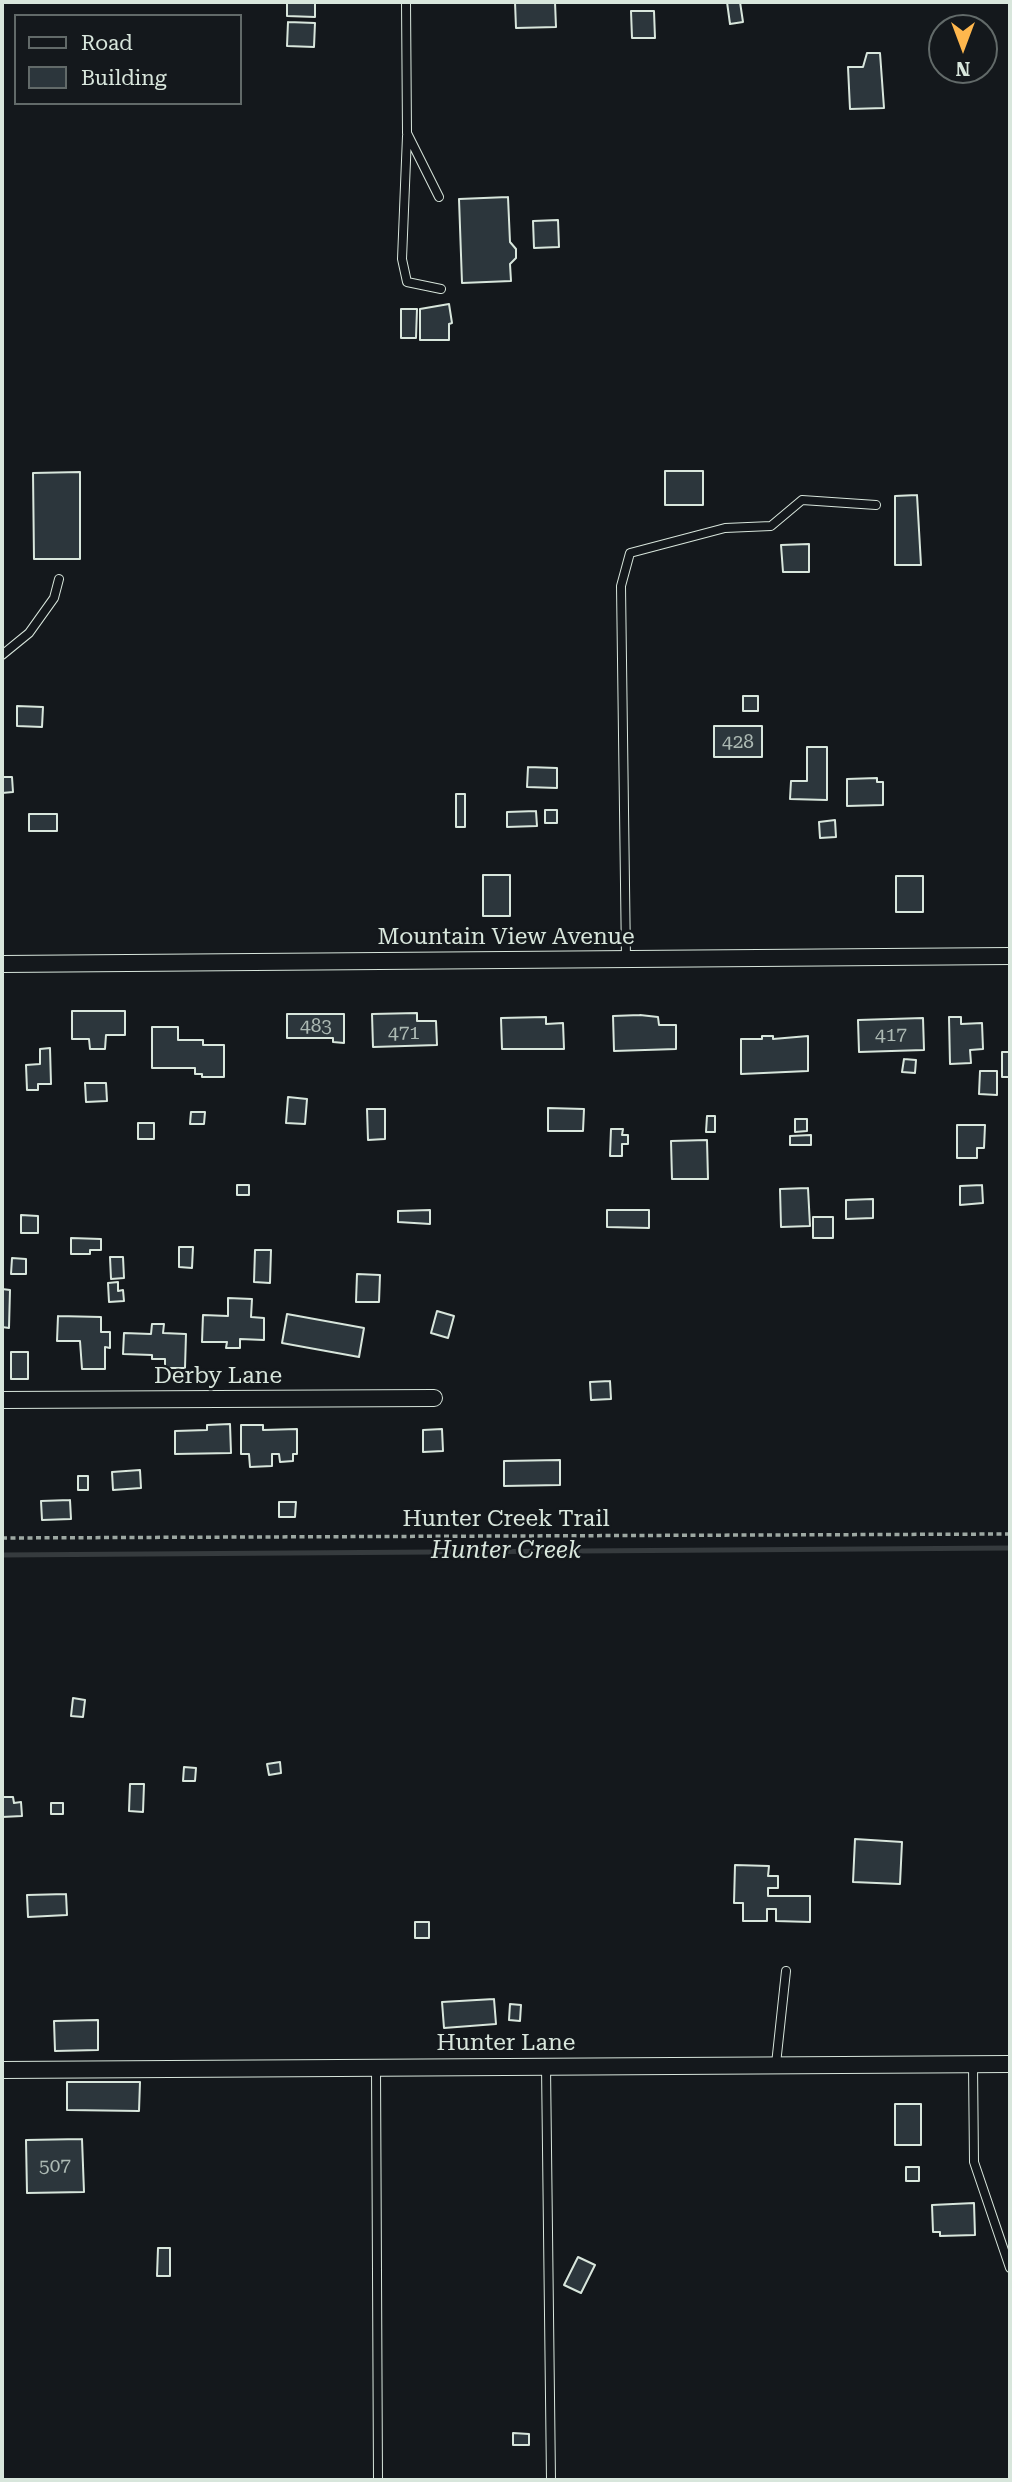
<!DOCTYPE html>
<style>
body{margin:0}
#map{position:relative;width:1012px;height:2482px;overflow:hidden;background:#14181c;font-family:"Roboto Serif",serif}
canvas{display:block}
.frame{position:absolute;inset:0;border:4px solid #d8e6dc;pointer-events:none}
.legend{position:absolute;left:14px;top:14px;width:228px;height:91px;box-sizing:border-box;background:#14181c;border:2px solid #626a69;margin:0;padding:9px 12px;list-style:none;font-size:21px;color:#d8e6dc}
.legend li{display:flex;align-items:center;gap:14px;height:35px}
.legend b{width:35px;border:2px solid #626a69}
.north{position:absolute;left:928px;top:14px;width:70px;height:70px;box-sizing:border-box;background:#14181c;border:2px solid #626a69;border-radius:50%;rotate:180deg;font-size:19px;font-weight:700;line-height:28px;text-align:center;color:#d8e6dc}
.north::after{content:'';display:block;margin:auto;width:24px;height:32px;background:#ffb74d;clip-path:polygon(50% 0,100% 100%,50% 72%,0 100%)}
</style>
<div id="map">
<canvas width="1012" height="2482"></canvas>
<div class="frame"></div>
<ul class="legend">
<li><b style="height:9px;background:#14181c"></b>Road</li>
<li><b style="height:19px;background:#2c363c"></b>Building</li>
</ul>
<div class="north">N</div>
</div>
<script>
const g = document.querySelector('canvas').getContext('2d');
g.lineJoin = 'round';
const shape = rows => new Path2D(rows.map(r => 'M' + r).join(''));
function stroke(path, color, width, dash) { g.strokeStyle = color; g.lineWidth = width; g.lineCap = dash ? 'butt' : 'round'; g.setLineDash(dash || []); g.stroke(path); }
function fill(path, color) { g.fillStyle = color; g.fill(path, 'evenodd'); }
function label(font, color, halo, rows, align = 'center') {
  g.font = font + ' "Roboto Serif",serif'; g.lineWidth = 5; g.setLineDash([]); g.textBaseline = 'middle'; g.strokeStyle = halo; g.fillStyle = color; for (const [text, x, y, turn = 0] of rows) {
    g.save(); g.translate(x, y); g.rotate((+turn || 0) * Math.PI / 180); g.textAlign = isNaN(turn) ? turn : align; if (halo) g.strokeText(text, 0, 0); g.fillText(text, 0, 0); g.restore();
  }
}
const stream = shape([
 [2,1555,1010,1548]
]);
const building = shape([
 [287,2,315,2,315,17,287,16,287,2],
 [515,2,555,2,556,27,516,28,515,2],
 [727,2,740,2,743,22,730,24,727,2],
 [631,11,654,11,655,38,632,38,631,11],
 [288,22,315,23,314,47,287,46,288,22],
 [867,53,880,53,884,108,850,109,848,67,863,67,867,53],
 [508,197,510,242,516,249,516,258,510,264,511,281,462,283,459,199,508,197],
 [558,220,559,247,534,248,533,221,558,220],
 [449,304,452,323,449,324,449,340,420,340,420,309,449,304],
 [401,309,417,309,416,338,401,338,401,309],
 [665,471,703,471,703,505,665,505,665,471],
 [80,472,80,559,34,559,33,473,80,472],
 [917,495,921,565,895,565,895,496,917,495],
 [809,544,809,572,783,572,781,545,809,544],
 [743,696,758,696,758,711,743,711,743,696],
 [17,706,43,707,42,727,17,726,17,706],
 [714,726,762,726,762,757,714,757,714,726],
 [807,747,827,747,827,800,790,799,791,781,807,781,807,747],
 [528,767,557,768,557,788,527,787,528,767],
 [2,777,12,777,13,792,2,793,2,777],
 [877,778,877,782,883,782,883,805,847,806,847,779,877,778],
 [456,794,465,794,465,827,456,827,456,794],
 [545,810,557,810,557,823,545,823,545,810],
 [536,811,537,826,507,827,507,812,536,811],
 [29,814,57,814,57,831,29,831,29,814],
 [835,820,836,837,820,838,819,822,835,820],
 [483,875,510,875,510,916,483,916,483,875],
 [896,876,923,876,923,912,896,912,896,876],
 [72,1011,125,1011,125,1035,106,1035,105,1049,90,1049,89,1039,72,1039,72,1011],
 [417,1013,417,1021,436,1021,437,1045,373,1047,372,1014,417,1013],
 [287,1014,344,1014,344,1043,333,1042,333,1038,287,1038,287,1014],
 [640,1015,658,1017,659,1025,676,1025,676,1049,614,1051,613,1016,640,1015],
 [546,1017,546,1024,563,1023,564,1049,502,1049,501,1018,546,1017],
 [949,1017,961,1017,961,1024,982,1023,983,1049,970,1050,971,1063,950,1064,949,1017],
 [923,1018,924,1050,859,1052,858,1020,923,1018],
 [152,1027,178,1027,178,1040,203,1040,203,1045,224,1045,224,1077,202,1077,202,1074,195,1074,195,1068,152,1068,152,1027],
 [762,1036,773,1036,773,1039,808,1036,808,1071,741,1074,741,1039,762,1039,762,1036],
 [50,1048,51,1084,38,1084,38,1090,27,1090,26,1065,40,1064,40,1049,50,1048],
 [1002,1052,1010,1052,1010,1077,1002,1077,1002,1052],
 [904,1059,916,1060,915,1073,902,1072,904,1059],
 [980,1071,997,1071,997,1095,979,1094,980,1071],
 [85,1083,106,1083,107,1101,86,1102,85,1083],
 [288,1097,307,1099,305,1124,286,1123,288,1097],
 [548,1108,584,1109,583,1131,548,1131,548,1108],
 [367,1109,385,1109,385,1139,368,1140,367,1109],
 [191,1112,205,1112,204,1124,190,1124,191,1112],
 [707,1116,715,1116,715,1132,706,1132,707,1116],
 [795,1119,807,1119,807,1131,795,1132,795,1119],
 [138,1123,154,1123,154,1139,138,1139,138,1123],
 [957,1125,985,1125,984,1148,977,1148,977,1158,957,1158,957,1125],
 [611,1129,623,1129,622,1135,628,1135,628,1144,622,1144,622,1156,610,1156,611,1129],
 [811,1135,811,1145,790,1145,790,1136,811,1135],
 [707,1140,708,1179,672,1179,671,1141,707,1140],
 [237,1185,249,1185,249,1195,237,1195,237,1185],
 [982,1185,983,1203,960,1205,960,1186,982,1185],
 [808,1188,810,1226,781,1227,780,1189,808,1188],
 [873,1199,873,1218,846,1219,846,1200,873,1199],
 [430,1210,430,1224,398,1222,398,1211,430,1210],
 [607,1210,649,1210,649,1228,607,1227,607,1210],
 [21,1215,38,1216,38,1233,21,1233,21,1215],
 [813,1217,833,1217,833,1238,813,1238,813,1217],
 [71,1238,101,1239,101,1250,90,1250,90,1254,71,1254,71,1238],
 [179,1247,193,1247,192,1268,179,1267,179,1247],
 [255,1250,271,1250,270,1283,254,1282,255,1250],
 [110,1257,123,1257,124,1278,111,1279,110,1257],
 [12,1258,26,1259,26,1274,11,1274,12,1258],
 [357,1274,380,1275,379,1302,356,1302,357,1274],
 [118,1282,118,1291,123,1290,124,1301,109,1302,108,1283,118,1282],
 [2,1289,10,1290,9,1328,2,1327,2,1289],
 [228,1298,252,1299,251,1317,264,1318,264,1340,240,1339,240,1348,226,1348,227,1342,202,1342,203,1315,228,1316,228,1298],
 [437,1311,454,1316,448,1338,431,1333,437,1311],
 [287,1314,364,1328,359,1357,282,1343,287,1314],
 [58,1316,101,1317,101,1332,110,1332,110,1348,105,1347,105,1369,82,1369,80,1341,57,1341,58,1316],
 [152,1324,164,1324,163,1333,186,1334,185,1368,165,1368,165,1359,152,1359,152,1355,123,1354,124,1333,151,1334,152,1324],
 [11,1352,28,1352,28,1379,11,1379,11,1352],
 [610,1381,611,1399,591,1400,590,1382,610,1381],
 [230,1424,231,1453,175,1454,175,1431,207,1430,207,1425,230,1424],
 [241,1425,263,1425,263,1430,297,1429,297,1454,293,1454,293,1461,280,1462,279,1454,272,1454,272,1466,250,1467,249,1454,241,1454,241,1425],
 [442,1429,443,1451,423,1452,423,1430,442,1429],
 [560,1460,560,1485,504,1486,504,1461,560,1460],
 [140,1470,141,1488,113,1490,112,1472,140,1470],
 [78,1476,88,1476,88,1490,78,1490,78,1476],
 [70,1500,71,1519,42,1520,41,1501,70,1500],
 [279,1502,296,1502,295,1517,279,1517,279,1502],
 [73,1698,85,1700,83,1717,71,1716,73,1698],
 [280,1762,281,1773,269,1775,267,1764,280,1762],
 [184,1767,196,1768,195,1781,183,1781,184,1767],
 [130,1784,144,1784,143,1812,129,1811,130,1784],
 [2,1797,13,1797,14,1803,21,1802,22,1816,2,1817,2,1797],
 [51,1803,63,1803,63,1814,51,1814,51,1803],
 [855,1839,902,1842,900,1884,853,1882,855,1839],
 [735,1865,769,1866,768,1876,778,1876,778,1888,768,1888,768,1896,810,1896,810,1922,776,1921,776,1909,767,1909,767,1921,743,1921,743,1903,734,1903,735,1865],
 [66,1894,67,1915,28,1917,27,1895,66,1894],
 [415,1922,429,1922,429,1938,415,1938,415,1922],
 [494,1999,496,2024,444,2028,442,2002,494,1999],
 [510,2004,521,2005,520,2021,509,2020,510,2004],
 [98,2020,98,2050,55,2051,54,2021,98,2020],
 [67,2082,140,2082,139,2111,67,2110,67,2082],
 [895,2104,921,2104,921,2145,895,2145,895,2104],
 [82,2139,84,2192,27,2193,26,2140,82,2139],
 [906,2167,919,2167,919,2181,906,2181,906,2167],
 [974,2203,975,2235,940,2236,940,2232,933,2232,932,2205,974,2203],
 [158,2248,170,2248,170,2276,157,2276,158,2248],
 [578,2257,595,2265,581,2293,564,2285,578,2257],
 [513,2433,529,2434,529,2445,513,2445,513,2433]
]);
const path = shape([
 [2,1538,1010,1534]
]);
const lane = shape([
 [406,2,407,133,439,197],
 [407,136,402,259,407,282,441,289],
 [2,655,29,633,54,598,59,579],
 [626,959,621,586,630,553,725,528,771,526,802,500,876,505],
 [776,2064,786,1971],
 [973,2065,974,2162,1010,2268],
 [546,2066,551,2480],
 [376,2067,378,2480]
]);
const street = shape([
 [2,964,1010,956],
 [2,1400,434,1398],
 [2,2070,1010,2064]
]);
const numberNames = [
 ["428",738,742],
 ["483",316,1026],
 ["471",404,1033],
 ["417",891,1035],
 ["507",55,2166]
];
const streetNames = [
 ["Mountain View Avenue",506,937],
 ["Derby Lane",218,1376],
 ["Hunter Creek Trail",506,1519],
 ["Hunter Lane",506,2043]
];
const waterNames = [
 ["Hunter Creek",506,1551]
];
stroke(stream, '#363b3e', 5);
fill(building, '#2c363c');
stroke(building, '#d8e6dc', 2);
stroke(lane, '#d8e6dc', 10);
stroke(street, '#d8e6dc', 18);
stroke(path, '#9da8a2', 3.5, [5, 3.5]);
stroke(lane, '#14181c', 8);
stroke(street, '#14181c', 16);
label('19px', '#adbab4', null, numberNames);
label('23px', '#d8e6dc', '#14181c', streetNames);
label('italic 24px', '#d8e6dc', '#14181c', waterNames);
</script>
